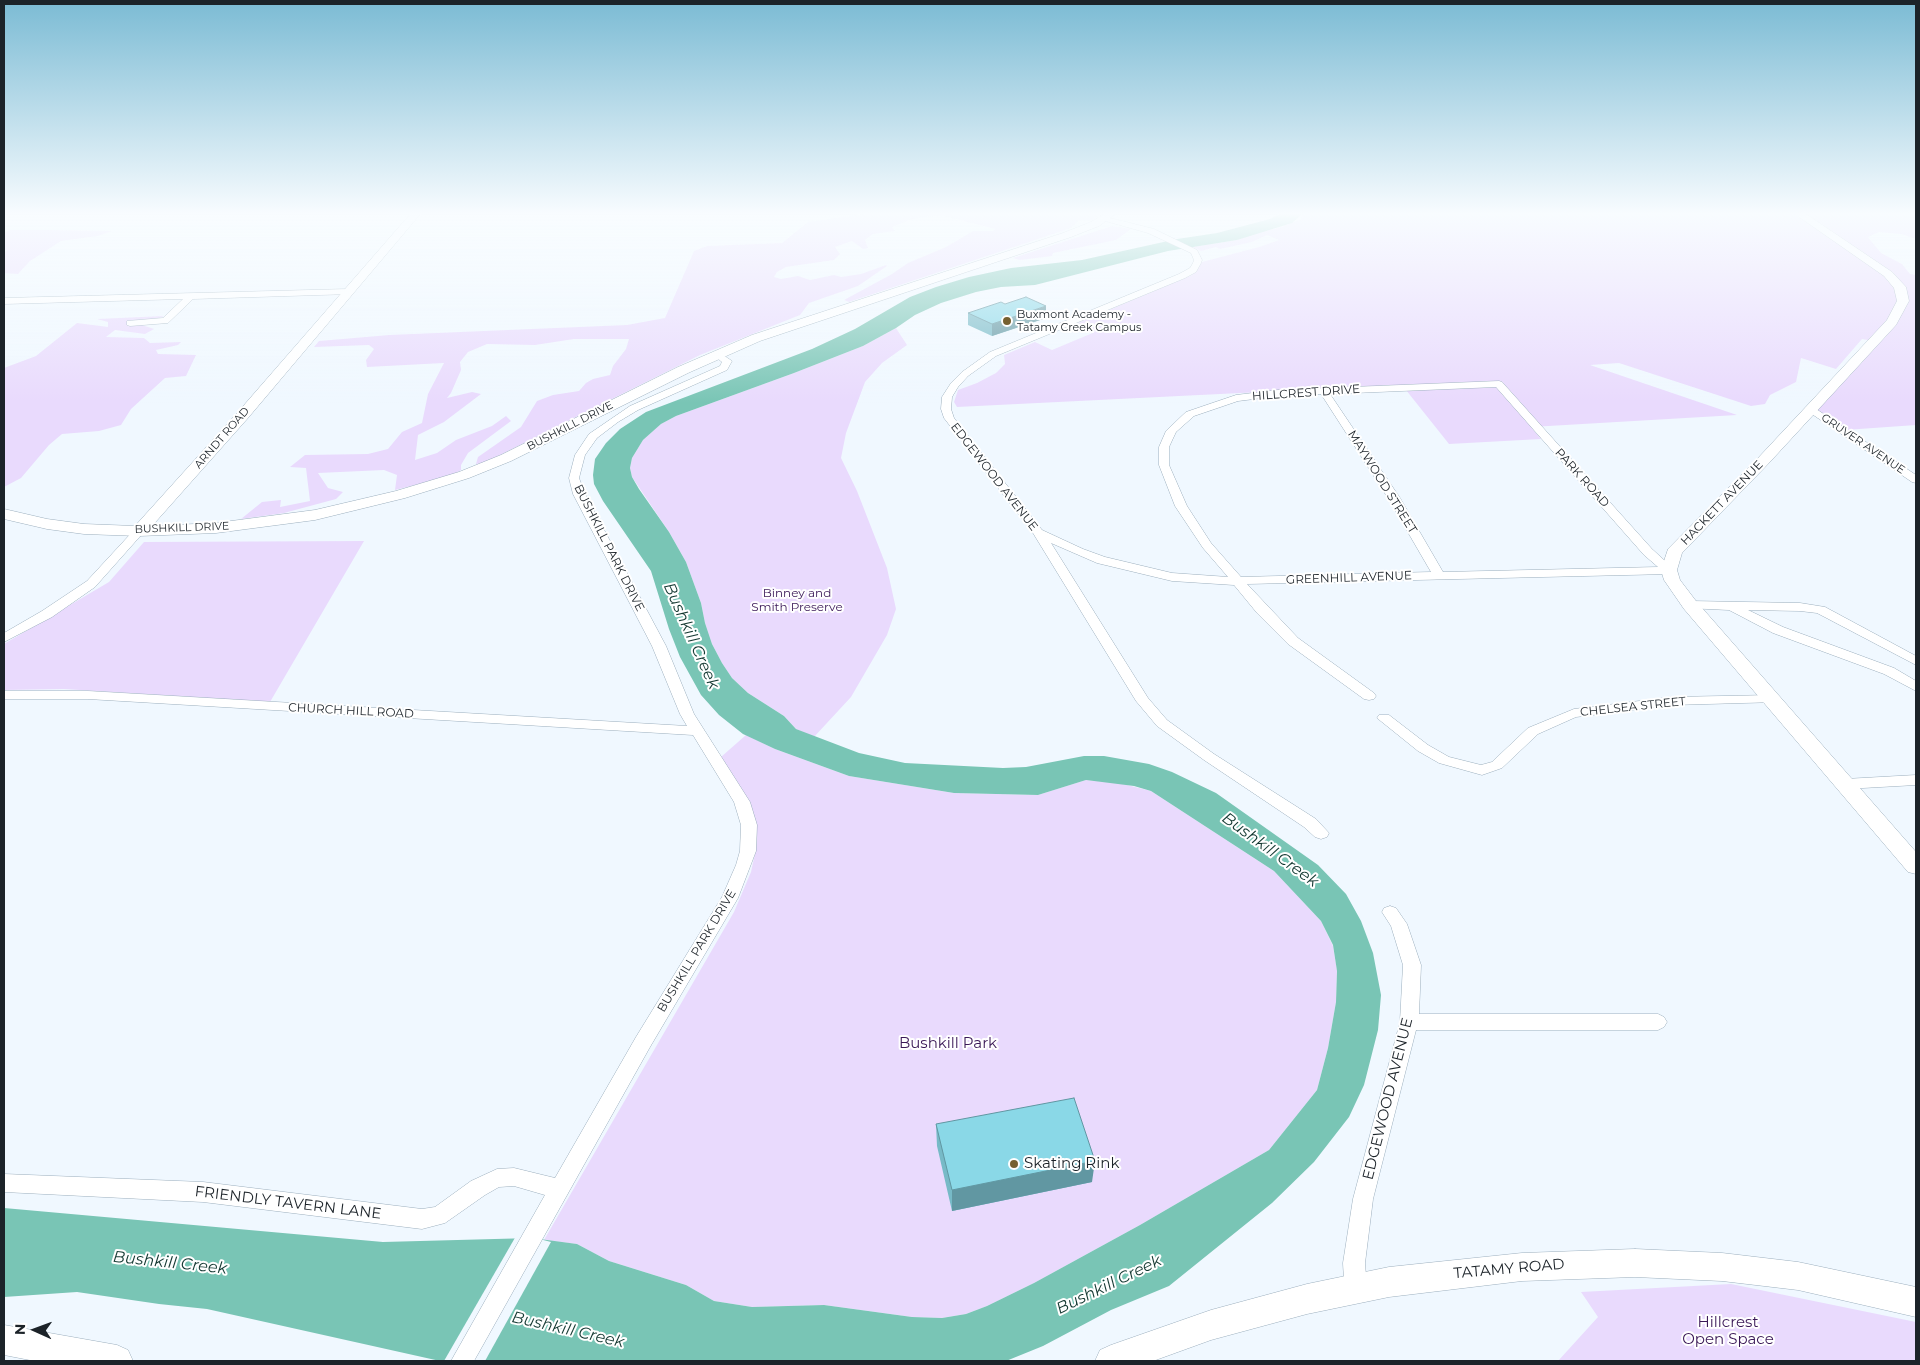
<!DOCTYPE html>
<style>
body{margin:0}
#map{position:relative;width:1920px;height:1365px;overflow:hidden;background:#f0f8ff;font-family:Montserrat,sans-serif}
canvas{display:block}
.frame{position:absolute;inset:0;border:5px solid #1c2329;pointer-events:none}
.north{position:absolute;left:10px;top:1305px;width:50px;height:50px;-webkit-text-stroke:4px #fff;paint-order:stroke;rotate:272deg;font-size:14px;font-weight:700;line-height:20px;text-align:center;color:#1c2329}
.north::after{content:'';display:block;margin:auto;width:18px;height:22px;background:#1c2329;clip-path:polygon(50% 0,100% 100%,50% 72%,0 100%)}
</style>
<div id="map">
<canvas width="1920" height="1365"></canvas>
<div class="frame"></div>
<div class="north">N</div>
</div>
<script>
const g = document.querySelector('canvas').getContext('2d');
g.lineJoin = 'round';
function fill(path, color) { g.fillStyle = color; g.fill(path, 'evenodd'); }
const shape = rows => new Path2D(rows.map(r => 'M' + r).join(''));
function stroke(path, color, width, dash) { g.strokeStyle = color; g.lineWidth = width; g.lineCap = dash ? 'butt' : 'round'; g.setLineDash(dash || []); g.stroke(path); }
function label(font, color, halo, rows, align = 'center') {
  g.font = font + ' Montserrat,sans-serif'; g.lineWidth = 4; g.setLineDash([]); g.textBaseline = 'middle'; g.strokeStyle = halo; g.fillStyle = color; for (const [text, x, y, turn = 0] of rows) {
    g.save(); g.translate(x, y); g.rotate((+turn || 0) * Math.PI / 180); g.textAlign = isNaN(turn) ? turn : align; if (halo) g.strokeText(text, 0, 0); g.fillText(text, 0, 0); g.restore();
  }
}
const green = shape([
 [877,212,1104,212,1093,220,1079,220,1071,228,849,302,844,300,892,274,908,263,946,247,973,231,993,231,995,229,941,215,912,219,892,227,895,231,873,234,865,240,868,248,863,249,852,241,835,247,840,254,834,260,786,267,777,272,774,277,781,279,798,276,810,280,834,275,841,277,861,274,886,265,887,266,858,286,809,303,800,315,700,355,484,463,476,464,478,457,521,427,537,401,553,395,579,391,586,383,593,379,610,375,613,366,626,349,629,339,574,339,535,345,487,344,468,352,460,362,461,370,451,393,447,398,472,392,481,394,444,422,418,435,415,460,437,453,456,440,492,426,506,416,511,421,468,453,461,465,461,470,451,476,395,490,397,475,384,470,318,473,328,488,343,492,336,499,284,513,241,519,262,502,281,500,280,507,310,501,306,468,290,467,305,455,368,454,388,449,402,432,422,423,428,394,444,363,367,367,366,360,374,349,369,345,314,347,319,341,389,335,627,325,665,318,694,251,707,246,782,243,808,222],
 [1303,212,1797,212,1888,274,1892,272,1804,212,1916,212,1916,239,1901,234,1879,232,1868,237,1881,253,1902,264,1910,274,1916,275,1916,425,1845,430,1810,408,1873,341,1862,339,1836,369,1801,358,1796,382,1770,395,1765,404,1751,406,1619,363,1590,365,1737,415,1531,427,1541,439,1449,444,1402,385,957,407,954,402,958,390,977,383,996,373,1005,364,1004,355,1035,342,1052,350,1095,332,1078,323,1192,275,1202,262,1259,247,1279,240,1267,235,1252,242,1220,249,1216,247,1201,251,1192,247,1237,240,1259,232,1279,228,1301,219],
 [1112,226,1131,229,1116,240,1053,253,1052,256,1020,260,1013,258],
 [10,230,44,230,112,231,98,236,61,241,30,261,18,274,4,273,4,253,7,250,4,250,4,233],
 [164,316,142,325,154,329,145,334,115,330,106,337,144,338,150,343,181,342,178,345,156,350,158,354,196,355,186,376,165,378,131,409,121,425,99,431,62,434,49,445,21,478,4,487,4,368,36,356,77,323,108,327,108,322,97,319],
 [896,328,907,345,882,363,865,382,846,433,841,458,857,491,887,568,896,609,887,635,851,697,814,737,796,729,784,716,748,693,732,678,722,663,712,644,705,623,701,603,686,562,669,532,632,477,630,468,632,458,643,440,661,424,676,416,794,373,863,346],
 [364,541,270,702,64,689,4,690,4,644,109,582,144,542],
 [746,735,775,749,849,776,954,793,1038,795,1086,780,1119,783,1151,791,1274,871,1321,921,1333,946,1337,970,1336,1002,1328,1048,1317,1090,1269,1150,1140,1225,1034,1283,987,1306,966,1314,942,1318,912,1317,824,1305,752,1307,714,1301,686,1285,609,1261,577,1244,544,1240,734,912,751,872,756,849,756,822,749,801,721,757],
 [1731,1284,1916,1322,1916,1361,1558,1361,1598,1317,1581,1292]
]);
const water = shape([
 [1284,212,1301,212,1302,214,1292,223,1237,240,1168,251,1035,285,1001,287,976,292,941,303,915,315,896,328,863,346,794,373,676,416,661,424,643,440,632,458,630,468,632,477,639,489,669,532,686,562,701,603,705,623,712,644,722,663,732,678,748,693,784,716,796,729,859,753,905,763,1003,768,1026,767,1084,756,1104,756,1149,764,1172,772,1216,793,1318,865,1346,894,1361,921,1373,953,1381,995,1378,1030,1364,1085,1349,1117,1314,1162,1272,1203,1169,1286,1111,1310,1043,1346,1006,1361,440,1361,207,1309,159,1304,77,1292,4,1297,4,1208,383,1242,532,1238,577,1244,609,1261,686,1285,714,1301,752,1307,824,1305,912,1317,942,1318,966,1314,987,1306,1034,1283,1140,1225,1269,1150,1317,1090,1328,1048,1336,1002,1337,971,1333,945,1321,921,1274,871,1151,791,1134,786,1086,780,1038,795,954,793,849,776,775,749,743,734,719,715,701,695,680,657,669,629,651,571,603,501,594,484,593,475,595,459,606,443,620,429,646,412,812,349,855,329,910,297,936,287,969,277,1011,268,1082,260,1177,239,1217,233,1270,219]
]);
const pier = shape([
 [516,1236,528,1236,551,1242,485,1361,444,1361]
]);
const street = shape([
 [4,212,18,212,4,215,4,212],
 [1102,216,1154,229,1197,250,1202,260,1201,263,1196,272,1185,278,996,356,968,376,958,387,952,397,951,409,954,418,1042,530,1083,549,1105,557,1172,573,1228,577,1203,548,1175,506,1159,465,1159,447,1166,431,1186,412,1236,395,1278,390,1499,381,1502,382,1652,549,1675,570,1669,574,1247,584,1298,638,1374,693,1376,696,1374,699,1369,700,1364,699,1288,644,1257,613,1234,585,1172,581,1097,563,1051,543,1148,698,1167,720,1214,754,1316,819,1329,833,1327,837,1321,839,1315,837,1304,827,1204,760,1157,726,1136,701,1033,533,944,418,941,409,942,397,951,383,962,372,990,352,1179,274,1190,268,1193,263,1194,260,1191,253,1148,233,1102,220,1102,216],
 [1496,387,1644,555,1658,567,1443,572,1400,498,1330,394,1496,387],
 [1321,394,1388,498,1431,572,1241,577,1211,543,1187,506,1169,465,1169,447,1176,432,1194,416,1238,401,1278,396,1321,394],
 [348,289,351,290,351,294,193,299,168,323,130,326,127,325,127,321,163,318,183,299,4,304,4,298,348,289],
 [717,351,732,361,727,370,638,410,618,422,597,438,585,455,579,478,585,494,666,646,694,714,750,802,757,825,756,851,738,898,650,1047,474,1361,451,1361,545,1195,514,1186,499,1187,485,1195,445,1223,422,1229,203,1202,4,1192,4,1174,203,1182,422,1209,435,1207,471,1181,497,1169,514,1168,555,1178,636,1037,722,897,736,865,740,851,741,825,734,802,693,735,88,699,4,699,4,691,88,691,687,726,680,714,652,646,573,494,569,478,575,455,589,434,630,406,720,366,722,362,712,354,717,351],
 [1810,405,1916,475,1916,483,1912,482,1806,410,1805,408,1810,405],
 [139,527,145,531,143,533,95,587,52,617,4,642,4,633,42,611,87,581,135,529,139,527],
 [1690,601,1800,603,1825,607,1916,656,1916,665,1817,613,1800,611,1748,610,1783,627,1894,668,1916,681,1916,691,1884,674,1773,633,1729,610,1686,608,1684,605,1686,602,1690,601],
 [1773,695,1778,696,1780,699,1778,702,1672,705,1576,717,1538,734,1502,768,1482,775,1439,763,1418,751,1377,718,1379,715,1389,715,1428,745,1449,757,1481,765,1492,762,1528,728,1574,709,1672,697,1773,695],
 [1916,775,1916,785,1845,789,1840,788,1837,784,1840,780,1845,779,1916,775],
 [1390,906,1396,908,1407,924,1421,965,1419,1014,1658,1014,1664,1017,1667,1022,1664,1027,1658,1030,1416,1030,1373,1199,1365,1263,1366,1276,1372,1288,1369,1296,1361,1299,1353,1296,1347,1288,1344,1280,1343,1263,1353,1199,1400,1022,1403,965,1391,926,1382,912,1384,908,1390,906]
]);
const secondary = shape([
 [412,212,422,212,248,418,152,526,216,523,315,510,396,491,459,472,501,455,678,367,752,335,1063,233,1091,222,1107,212,1118,212,1099,226,1071,237,760,341,688,373,511,461,469,478,405,498,315,520,216,533,139,536,84,534,47,529,4,519,4,509,47,519,84,524,135,526,238,412,412,212],
 [1792,212,1803,212,1892,272,1906,287,1909,301,1896,325,1769,463,1682,553,1677,570,1680,580,1696,601,1916,852,1916,874,1908,872,1684,609,1664,580,1661,570,1668,549,1759,457,1887,320,1897,301,1894,288,1884,276,1792,212],
 [1635,1249,1722,1253,1798,1262,1916,1287,1916,1317,1798,1290,1722,1281,1635,1277,1522,1281,1389,1297,1307,1314,1211,1340,1153,1361,1095,1361,1100,1350,1111,1345,1211,1310,1307,1284,1389,1267,1522,1253,1635,1249],
 [4,1325,117,1345,128,1350,133,1361,35,1361,4,1355,4,1325]
]);
const wall = shape([
 [1005,304,1046,318,992,336,968,325,968,313],
 [936,1124,1092,1182,952,1211,937,1146]
]);
const shadedWall = shape([
 [1046,306,1046,318,992,336,992,324],
 [1095,1161,1092,1182,952,1211,952,1190]
]);
const building = shape([
 [1026,297,1046,306,992,324,968,313,1001,302,1005,304,1026,297],
 [1074,1098,1095,1161,952,1190,936,1124,1074,1098]
]);
const markers = [
 [1007,321,5,"#766030"],
 [1014,1164,5,"#766030"]
];
const farPoinames = [
 ["Buxmont Academy -",1017,315],
 ["Tatamy Creek Campus",1017,328]
];
const farStreetnames = [
 ["BUSHKILL DRIVE",570,426,-27],
 ["ARNDT ROAD",222,438,-49],
 ["GRUVER AVENUE",1863,444,34],
 ["BUSHKILL DRIVE",182,528,-2]
];
const streetNames = [
 ["HILLCREST DRIVE",1306,393,-4],
 ["EDGEWOOD AVENUE",994,477,52],
 ["PARK ROAD",1582,478,48],
 ["MAYWOOD STREET",1382,482,58],
 ["HACKETT AVENUE",1722,503,-46],
 ["BUSHKILL PARK DRIVE",609,548,63],
 ["GREENHILL AVENUE",1349,578,-2],
 ["CHELSEA STREET",1633,707,-6],
 ["CHURCH HILL ROAD",351,711,3],
 ["BUSHKILL PARK DRIVE",697,951,-59]
];
const parkNames = [
 ["Binney and",797,593],
 ["Smith Preserve",797,607]
];
const nearParknames = [
 ["Bushkill Park",948,1044],
 ["Hillcrest",1728,1323],
 ["Open Space",1728,1340]
];
const nearStreetnames = [
 ["EDGEWOOD AVENUE",1388,1099,-76],
 ["FRIENDLY TAVERN LANE",288,1203,7],
 ["TATAMY ROAD",1509,1269,-5]
];
const nearPoinames = [
 ["Skating Rink",1024,1164]
];
const nearWaternames = [
 ["Bushkill Creek",691,636,66],
 ["Bushkill Creek",1270,850,36],
 ["Bushkill Creek",170,1263,6],
 ["Bushkill Creek",1109,1285,-26],
 ["Bushkill Creek",568,1330,13]
];
fill(green, '#e9dafd');
fill(water, '#79c5b5');
fill(pier, '#f0f8ff');
stroke(street, '#9cafbe', 1);
stroke(secondary, '#9cafbe', 1);
fill(street, '#fff');
fill(secondary, '#fff');
fill(wall, '#77bac7');
fill(shadedWall, '#6197a2');
fill(building, '#8ad8e7');
stroke(building, '#6197a2', 1);
const sky = g.createLinearGradient(0, 0, 0, 403);
sky.addColorStop(0, '#7bbbd4');
sky.addColorStop(0.53, '#f8fcff');
sky.addColorStop(1, '#f8fcff00');
g.fillStyle = sky;
g.fillRect(0, 0, 1920, 403);
for (const [x, y, r, color] of markers) { const dot = new Path2D(); dot.arc(x, y, r, 0, 2 * Math.PI); g.fillStyle = color; g.fill(dot); stroke(dot, '#fff', 2); }
label('11px', '#1c2329', '#fff', farPoinames, 'left');
label('11px', '#1c2329', '#fff', farStreetnames);
label('12px', '#1c2329', '#fff', streetNames);
label('12px', '#3a1857', '#fff', parkNames);
label('15px', '#3a1857', '#fff', nearParknames);
label('15px', '#1c2329', '#fff', nearStreetnames);
label('15px', '#1c2329', '#fff', nearPoinames, 'left');
label('italic 16px', '#123730', '#fff', nearWaternames);
</script>
